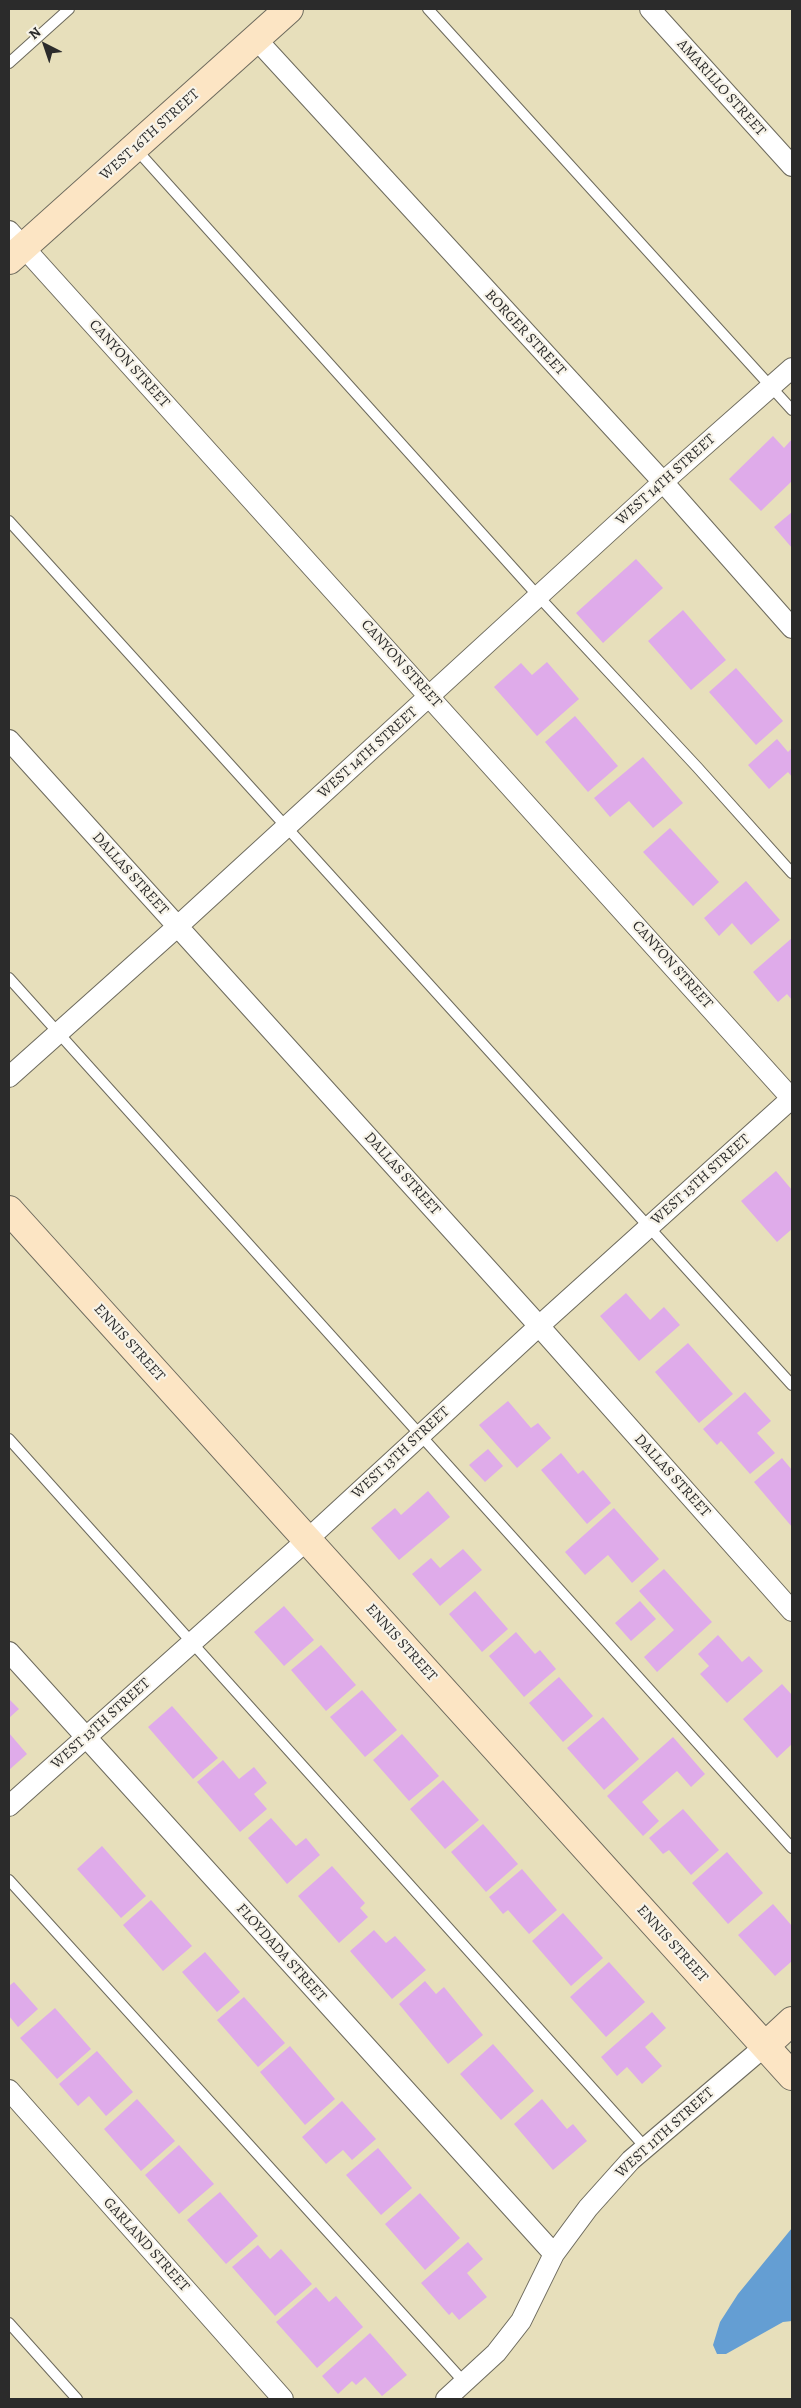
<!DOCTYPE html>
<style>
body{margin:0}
#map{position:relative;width:801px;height:2408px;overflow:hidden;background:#e7dfbb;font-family:Alegreya,serif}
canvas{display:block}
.frame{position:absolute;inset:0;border:10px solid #2b2b2b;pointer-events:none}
.north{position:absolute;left:20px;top:20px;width:50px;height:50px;-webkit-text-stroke:4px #f7f3e8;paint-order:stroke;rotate:319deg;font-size:14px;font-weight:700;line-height:20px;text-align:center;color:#2b2b2b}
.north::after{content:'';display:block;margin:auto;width:18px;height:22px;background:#2b2b2b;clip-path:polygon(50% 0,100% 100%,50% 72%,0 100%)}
</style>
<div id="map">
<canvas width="801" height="2408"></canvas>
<div class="frame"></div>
<div class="north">N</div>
</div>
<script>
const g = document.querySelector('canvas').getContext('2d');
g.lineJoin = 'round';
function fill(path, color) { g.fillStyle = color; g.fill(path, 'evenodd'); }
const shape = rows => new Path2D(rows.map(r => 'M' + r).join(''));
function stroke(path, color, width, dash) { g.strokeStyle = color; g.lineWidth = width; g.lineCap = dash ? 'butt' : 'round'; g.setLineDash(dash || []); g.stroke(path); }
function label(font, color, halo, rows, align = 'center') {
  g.font = font + ' Alegreya,serif'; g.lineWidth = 4.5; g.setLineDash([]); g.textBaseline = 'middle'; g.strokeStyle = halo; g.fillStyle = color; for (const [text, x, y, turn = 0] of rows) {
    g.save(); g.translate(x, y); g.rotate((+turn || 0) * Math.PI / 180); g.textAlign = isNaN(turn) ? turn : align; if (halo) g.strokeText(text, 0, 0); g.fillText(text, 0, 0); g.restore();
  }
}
const water = shape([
 [792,2228,792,2321,783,2322,726,2354,717,2354,713,2345,720,2322,738,2294]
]);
const building = shape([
 [773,436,784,448,792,439,792,481,761,511,729,479],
 [792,512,792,548,774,527],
 [636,559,663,588,603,643,576,613],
 [683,610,726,660,691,690,648,641],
 [547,662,579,699,537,736,494,687,521,663,532,675],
 [736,668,783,721,756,745,709,692],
 [575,716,618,766,588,792,545,742],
 [777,739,788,752,792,748,792,777,788,772,769,789,748,765],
 [643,757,683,803,653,828,629,801,610,817,594,798],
 [670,828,719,882,693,906,643,852],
 [746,881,780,920,751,945,732,923,719,936,704,918],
 [792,938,792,1000,787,994,778,1002,753,972],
 [776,1171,792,1190,792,1229,777,1242,741,1201],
 [626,1293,650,1320,664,1307,680,1325,639,1361,600,1316],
 [688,1343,733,1394,699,1423,655,1372],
 [745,1392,771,1421,757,1433,775,1453,750,1474,721,1441,717,1445,703,1429],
 [508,1401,531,1428,538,1423,551,1438,517,1468,479,1425],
 [488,1449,503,1466,485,1482,469,1465],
 [561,1453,578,1474,583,1470,611,1503,587,1524,541,1470],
 [782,1458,792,1470,792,1527,754,1482],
 [428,1491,450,1517,399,1560,371,1528,395,1508,401,1515],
 [614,1508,659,1559,632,1583,608,1555,585,1575,565,1552],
 [463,1549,482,1570,440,1606,412,1574,431,1558,440,1568],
 [664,1569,712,1622,657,1672,644,1657,674,1630,639,1591],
 [475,1591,508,1629,482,1652,449,1614],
 [640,1601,656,1619,631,1641,615,1623],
 [284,1606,314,1640,284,1666,254,1632],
 [516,1632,535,1654,540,1650,556,1669,524,1697,489,1656],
 [718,1635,742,1662,749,1656,763,1671,727,1703,700,1674,709,1666,698,1654],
 [321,1645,356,1685,326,1711,291,1670],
 [559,1677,593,1716,563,1742,529,1703],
 [782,1684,792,1695,792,1744,777,1758,743,1719],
 [362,1690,397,1730,365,1757,330,1717],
 [9,1699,19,1709,9,1718],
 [172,1706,218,1758,193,1779,148,1727],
 [603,1717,639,1759,604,1790,567,1748],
 [9,1733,27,1754,9,1770],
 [402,1734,439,1776,409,1801,373,1760],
 [673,1737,705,1774,691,1787,677,1771,642,1802,659,1821,643,1836,607,1796],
 [223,1760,239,1779,254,1767,267,1783,254,1794,267,1809,240,1832,197,1782],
 [443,1780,479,1820,445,1849,410,1809],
 [683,1809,719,1850,691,1875,669,1850,663,1854,649,1838],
 [271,1818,296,1846,306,1838,320,1855,287,1884,248,1838],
 [483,1824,518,1864,486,1892,451,1852],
 [102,1846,146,1896,121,1918,77,1869],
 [727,1852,763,1893,728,1924,692,1883],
 [332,1866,365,1903,360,1908,368,1917,339,1943,298,1896],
 [522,1869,557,1910,529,1934,508,1910,503,1914,489,1897],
 [151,1900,192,1946,163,1971,123,1925],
 [773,1904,792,1926,792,1961,775,1976,738,1935],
 [563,1913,603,1958,571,1986,532,1941],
 [374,1930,386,1943,395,1936,426,1970,392,1999,350,1951],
 [205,1952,240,1992,217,2012,182,1972],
 [609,1962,645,2002,606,2037,570,1997],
 [425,1981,436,1994,444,1987,483,2035,448,2064,399,2004],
 [14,1982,38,2009,18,2027,9,2016,9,1986],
 [244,1997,285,2043,258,2067,217,2020],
 [55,2008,91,2049,57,2079,20,2038],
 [652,2012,666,2028,645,2047,662,2066,642,2084,627,2067,617,2076,601,2057],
 [493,2044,534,2091,501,2120,460,2074],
 [290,2046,335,2099,305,2125,260,2072],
 [97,2051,133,2092,106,2116,89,2096,78,2106,59,2084],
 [137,2099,175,2141,141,2171,104,2129],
 [542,2099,567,2129,573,2124,587,2141,553,2170,514,2124],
 [342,2101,376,2139,352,2160,343,2150,326,2164,302,2137],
 [179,2145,214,2184,179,2214,145,2175],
 [378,2148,412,2188,381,2215,346,2175],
 [220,2192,258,2236,226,2264,187,2220],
 [420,2193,460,2238,425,2270,385,2224],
 [468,2242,483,2259,467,2273,487,2297,459,2320,452,2312,449,2315,421,2283],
 [258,2245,270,2259,281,2249,312,2284,275,2316,232,2267],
 [316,2287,329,2302,336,2296,363,2327,317,2368,276,2322],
 [370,2333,407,2375,382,2396,365,2377,356,2385,352,2381,338,2394,322,2376]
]);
const lane = shape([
 [428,9,792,410],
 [9,63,69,9],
 [135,148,539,597,697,767,792,873],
 [9,521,792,1385],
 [9,978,792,1848],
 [9,1439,645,2147],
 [9,1880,464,2382],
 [9,2323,77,2399]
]);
const street = shape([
 [650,9,792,166],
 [257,40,663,482,792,628],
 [9,231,792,1099],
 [9,740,539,1326,792,1611],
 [9,1077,178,926,663,482,792,368],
 [9,1652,554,2254],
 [9,1806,308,1539,539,1326,792,1098],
 [9,2090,283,2399],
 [446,2399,496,2353,521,2321,554,2254,588,2208,631,2160,765,2046]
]);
const secondary = shape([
 [9,260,289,9],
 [9,1210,792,2076],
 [765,2046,792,2021]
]);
const streetNames = [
 ["AMARILLO STREET",721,88,48],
 ["WEST 16TH STREET",150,135,-42],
 ["BORGER STREET",525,333,47],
 ["CANYON STREET",129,364,48],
 ["WEST 14TH STREET",666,480,-42],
 ["CANYON STREET",401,664,48],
 ["WEST 14TH STREET",368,753,-42],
 ["DALLAS STREET",130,874,48],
 ["CANYON STREET",672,965,48],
 ["DALLAS STREET",402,1174,48],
 ["WEST 13TH STREET",701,1180,-42],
 ["ENNIS STREET",129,1343,48],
 ["WEST 13TH STREET",401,1453,-43],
 ["DALLAS STREET",672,1476,48],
 ["ENNIS STREET",401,1643,48],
 ["WEST 13TH STREET",101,1724,-42],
 ["ENNIS STREET",672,1944,48],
 ["FLOYDADA STREET",281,1953,48],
 ["WEST 11TH STREET",665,2133,-42],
 ["GARLAND STREET",146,2245,48]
];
fill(water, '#649ed3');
fill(building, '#dfabea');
stroke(lane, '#6d6a5d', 12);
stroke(street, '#6d6a5d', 22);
stroke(secondary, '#6d6a5d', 30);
stroke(lane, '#fff', 10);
stroke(street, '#fff', 20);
stroke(secondary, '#fce5c4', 28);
label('15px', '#2b2b2b', '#f7f3e8', streetNames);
</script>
